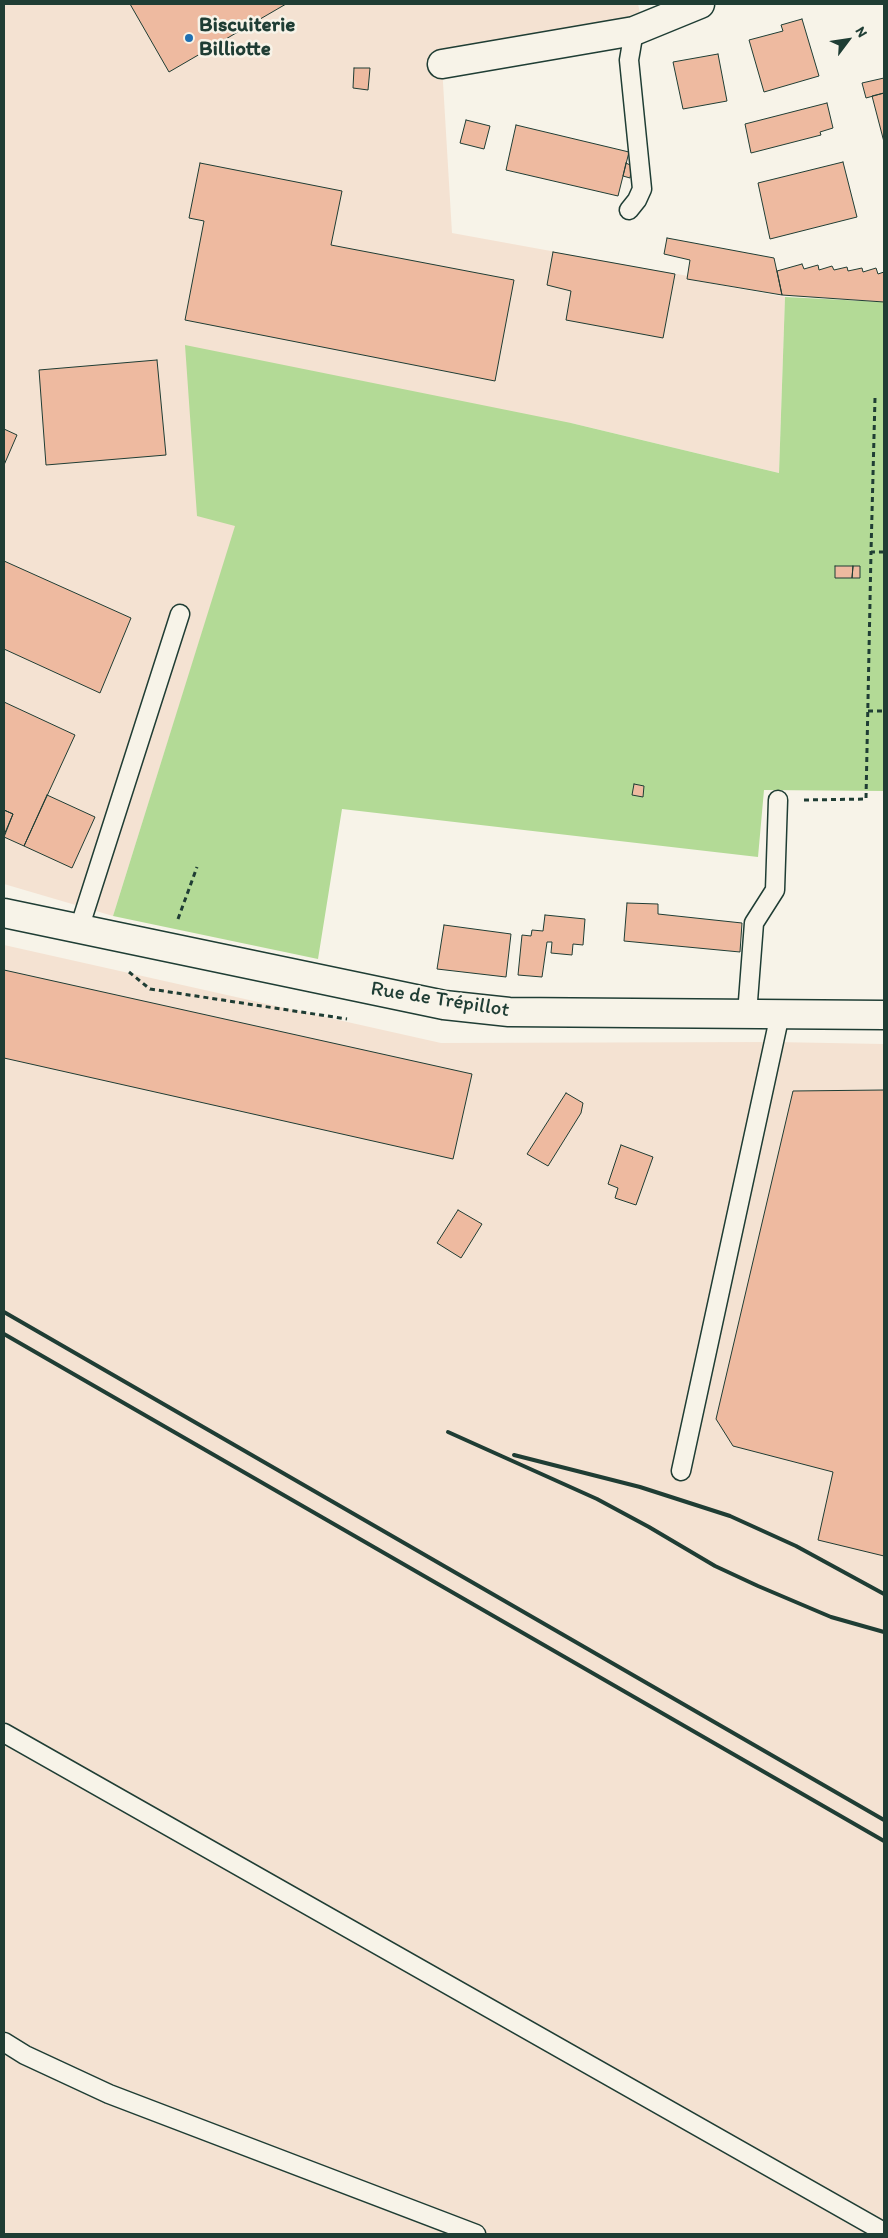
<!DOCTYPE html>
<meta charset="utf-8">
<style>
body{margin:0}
#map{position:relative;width:888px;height:2238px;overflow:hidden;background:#f7f3e8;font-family:Itim,sans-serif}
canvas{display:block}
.frame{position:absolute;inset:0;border:5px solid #1f3d34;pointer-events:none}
.north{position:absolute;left:823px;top:15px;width:50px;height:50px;-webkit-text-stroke:4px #f7f3e8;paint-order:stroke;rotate:59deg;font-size:14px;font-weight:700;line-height:20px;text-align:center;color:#1f3d34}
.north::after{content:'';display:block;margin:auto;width:18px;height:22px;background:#1f3d34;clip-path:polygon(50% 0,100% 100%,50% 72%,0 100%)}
</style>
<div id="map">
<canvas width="888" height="2238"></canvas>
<div class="frame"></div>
<div class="north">N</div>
</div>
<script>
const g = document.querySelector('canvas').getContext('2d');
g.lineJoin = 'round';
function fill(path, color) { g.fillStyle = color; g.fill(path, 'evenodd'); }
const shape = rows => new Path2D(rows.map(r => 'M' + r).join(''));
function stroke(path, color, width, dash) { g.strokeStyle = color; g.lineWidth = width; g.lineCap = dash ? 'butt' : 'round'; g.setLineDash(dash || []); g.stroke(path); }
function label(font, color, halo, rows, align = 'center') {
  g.font = font + ' Itim,sans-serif'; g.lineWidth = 5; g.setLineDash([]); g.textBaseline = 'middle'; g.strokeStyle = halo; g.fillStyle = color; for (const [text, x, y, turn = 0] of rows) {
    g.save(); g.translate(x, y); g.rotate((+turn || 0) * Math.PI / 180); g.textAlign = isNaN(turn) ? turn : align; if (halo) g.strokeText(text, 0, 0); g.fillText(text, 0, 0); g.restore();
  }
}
const built = shape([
 [4,4,638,4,641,17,441,49,452,233,688,276,687,279,785,297,779,473,571,423,236,525,113,916,4,884],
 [4,945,441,1043,774,1042,884,1044,884,2234,4,2234]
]);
const green = shape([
 [785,297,884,302,884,791,764,790,758,857,342,809,318,959,113,916,235,526,197,516,185,345,571,423,779,473]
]);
const building = shape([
 [130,4,286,4,169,72,130,4],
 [802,19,819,76,764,92,749,40,783,31,781,25,802,19],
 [718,54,727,101,683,109,673,62,718,54],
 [354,68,370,68,368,90,353,88,354,68],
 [884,78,884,93,866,98,862,83,884,78],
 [884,93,884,142,872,96,884,93],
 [827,103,833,128,820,132,821,135,751,153,745,124,827,103],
 [466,120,490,126,484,149,460,143,466,120],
 [516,125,629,152,618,196,506,170,516,125],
 [843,162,857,217,770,239,758,183,843,162],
 [200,163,342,191,331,245,514,280,495,381,185,320,204,221,189,218,200,163],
 [626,163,632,166,630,178,623,176,626,163],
 [667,238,774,258,782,295,687,279,690,260,664,254,667,238],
 [553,252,675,274,663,338,566,320,571,291,547,285,553,252],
 [802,264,804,269,818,265,819,270,832,266,834,270,847,267,848,271,862,268,863,272,876,268,878,274,884,272,884,302,782,295,777,271,802,264],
 [157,360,166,455,46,465,39,370,157,360],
 [4,429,17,435,4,465,4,429],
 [4,561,131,618,100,693,4,649,4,561],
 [835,566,853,566,852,578,835,578,835,566],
 [853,566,860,566,860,578,852,578,853,566],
 [4,702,75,735,24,846,4,837,13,814,4,810,4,702],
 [634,784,644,786,643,797,632,795,634,784],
 [47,795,95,817,72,868,24,846,47,795],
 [4,810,13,814,4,835,4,810],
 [627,903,658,904,658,914,742,923,740,952,624,941,627,903],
 [545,915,585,919,583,945,573,944,572,955,551,953,552,942,547,942,542,977,518,975,522,935,531,936,532,930,543,931,545,915],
 [444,925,511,934,506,977,437,969,444,925],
 [4,970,472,1074,453,1159,4,1058,4,970],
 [884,1090,884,1556,818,1540,833,1472,733,1446,716,1419,793,1091,884,1090],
 [566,1093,583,1103,581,1113,548,1166,527,1154,566,1093],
 [621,1145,653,1157,636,1205,615,1198,618,1188,608,1184,621,1145],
 [458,1210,482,1224,461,1258,437,1243,458,1210]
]);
const path = shape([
 [875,398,871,552,884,552],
 [868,711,884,711],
 [804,800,866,799,871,552],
 [178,919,197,867],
 [129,972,150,989,347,1019]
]);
const lane = shape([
 [629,210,637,200,642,189,629,60,634,31],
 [79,929,180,614],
 [747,1014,754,923,775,890,778,800],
 [681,1471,780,1014],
 [4,1733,884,2232],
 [4,2042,25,2055,109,2094,476,2234]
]);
const street = shape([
 [442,64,634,31,700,4],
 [4,913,444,1005,509,1012,884,1015]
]);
const rail = shape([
 [4,1312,884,1820],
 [4,1334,884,1841],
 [448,1432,597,1499,649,1527,715,1566,758,1586,831,1617,884,1632],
 [514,1455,640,1487,730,1516,796,1546,884,1594]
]);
const markers = [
 [189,38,5,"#1f6fb2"]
];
const poiNames = [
 ["Biscuiterie",199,26],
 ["Billiotte",199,50]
];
const streetNames = [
 ["Rue de Trépillot",440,1000,9]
];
fill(built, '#f4e2d2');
fill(green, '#b3da96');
fill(building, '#eebaa0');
stroke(building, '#1f3d34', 1);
stroke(lane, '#1f3d34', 21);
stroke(street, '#1f3d34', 31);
stroke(path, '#1f3d34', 3, [5, 4]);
stroke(lane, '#f7f3e8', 18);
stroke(street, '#f7f3e8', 28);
stroke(rail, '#1f3d34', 4);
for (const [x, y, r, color] of markers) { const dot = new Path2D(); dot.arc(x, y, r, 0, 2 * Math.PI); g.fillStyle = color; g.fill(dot); stroke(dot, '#f7f3e8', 2); }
label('bold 21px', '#1f3d34', '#f7f3e8', poiNames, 'left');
label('21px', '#1f3d34', '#f7f3e8', streetNames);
</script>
